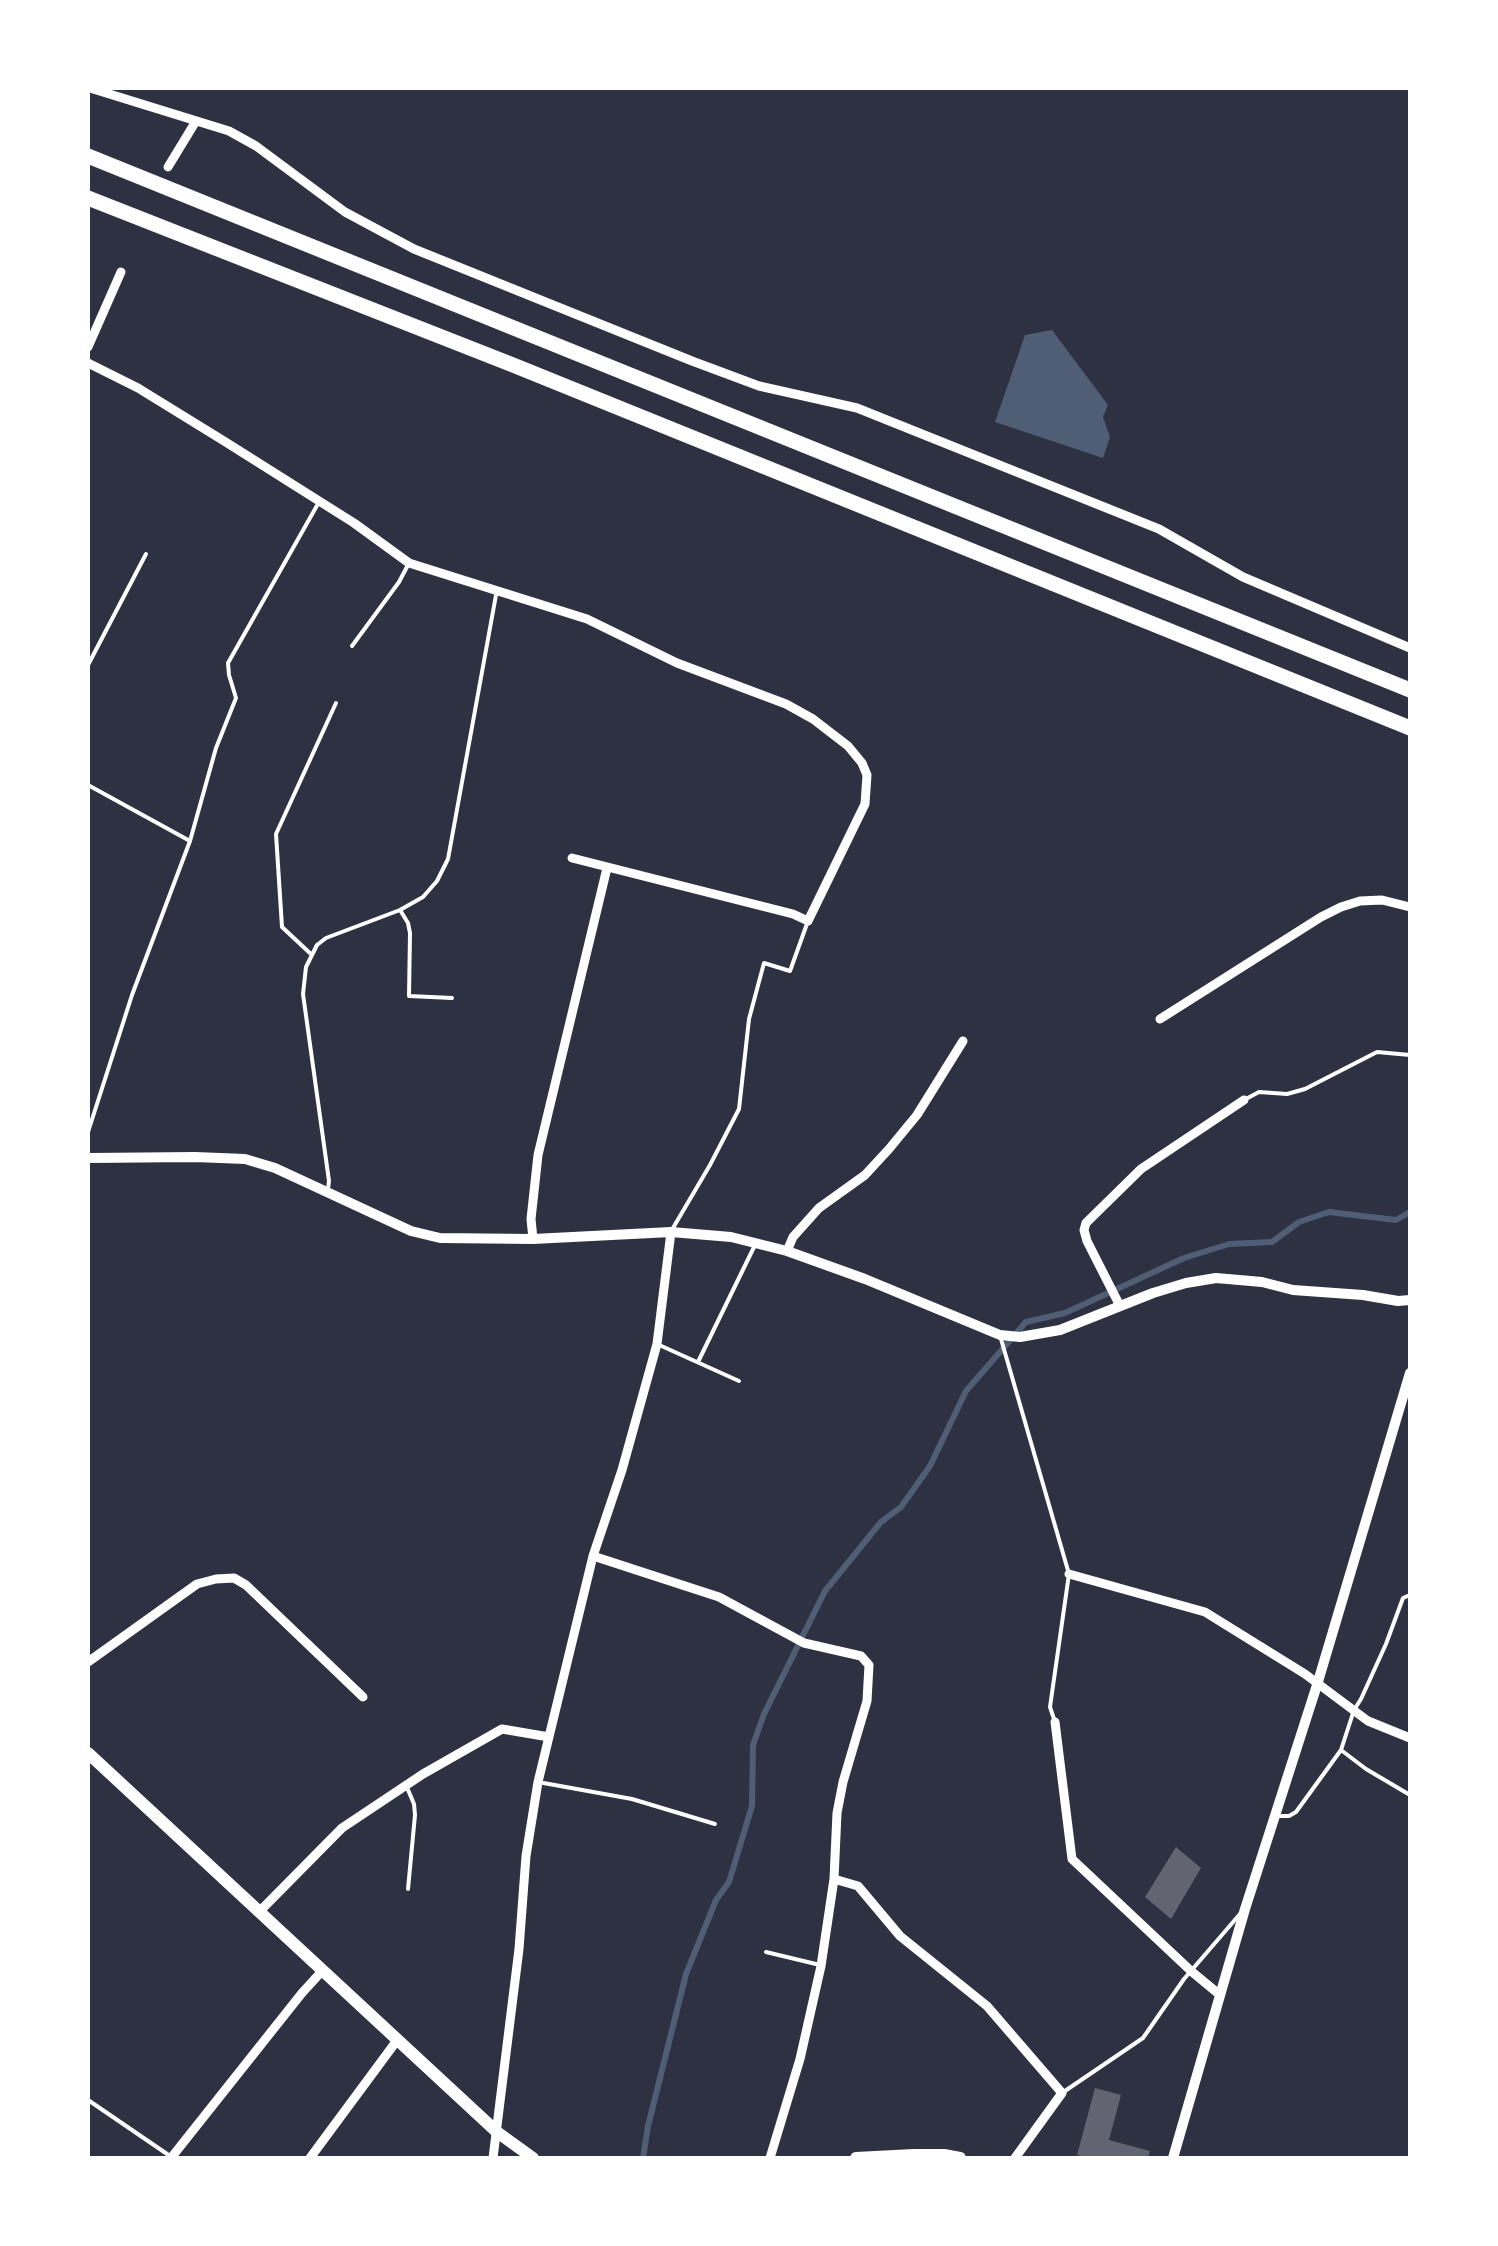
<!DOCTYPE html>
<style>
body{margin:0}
#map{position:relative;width:1498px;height:2246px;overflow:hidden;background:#2d3142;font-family:Ubuntu,sans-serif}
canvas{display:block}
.frame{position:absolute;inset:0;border:90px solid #fff;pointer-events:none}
</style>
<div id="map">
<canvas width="1498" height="2246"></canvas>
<div class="frame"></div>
</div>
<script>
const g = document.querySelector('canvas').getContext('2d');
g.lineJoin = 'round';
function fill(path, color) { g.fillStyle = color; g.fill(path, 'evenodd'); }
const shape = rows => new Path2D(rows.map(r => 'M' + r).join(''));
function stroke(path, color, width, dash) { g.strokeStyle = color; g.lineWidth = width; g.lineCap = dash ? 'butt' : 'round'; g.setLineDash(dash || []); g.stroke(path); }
const water = shape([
 [1052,330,1108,405,1103,417,1110,437,1103,458,995,422,1025,335]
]);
const stream = shape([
 [643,2158,648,2126,686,1974,716,1900,729,1882,752,1806,753,1745,764,1714,825,1591,881,1522,901,1507,930,1466,966,1391,1026,1322,1065,1313,1184,1258,1229,1244,1272,1242,1299,1222,1329,1212,1396,1220,1410,1212]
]);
const building = shape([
 [1176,1847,1201,1868,1171,1919,1145,1897],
 [1095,2088,1121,2095,1109,2140,1150,2151,1148,2158,1089,2158,1077,2155]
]);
const service = shape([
 [352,646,399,582,409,563],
 [88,665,146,554],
 [88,785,190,841],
 [400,910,408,923,410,933,409,996,452,998],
 [312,955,282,927,276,834,336,703],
 [1244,1100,1259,1092,1287,1094,1305,1089,1377,1052,1410,1055],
 [88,1132,132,995,190,841,216,748,236,698,229,675,228,663,319,502],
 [328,1189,329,1181,303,994,306,967,317,945,326,938,400,910,423,897,437,881,448,859,496,595],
 [673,1228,710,1165,739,1109,749,1019,764,963,790,971,808,921],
 [1001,1339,1069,1574,1050,1707,1055,1722],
 [657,1344,739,1381],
 [698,1362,755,1245],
 [1341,1750,1366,1769,1410,1795],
 [538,1782,632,1799,715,1824],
 [406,1785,414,1804,415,1815,408,1889],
 [1277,1816,1289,1816,1296,1812,1341,1750,1354,1710,1361,1699,1386,1644,1403,1598,1410,1595],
 [766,1952,820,1965],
 [1062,2093,1143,2038,1184,1979,1240,1914],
 [88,2100,170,2156]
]);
const minor = shape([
 [90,88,229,131,256,146,345,212,414,249,692,361,759,386,857,408,1159,529,1243,577,1410,648],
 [168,167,196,121],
 [88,347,121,272],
 [88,363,138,388,224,441,354,523,409,563,587,619,677,663,786,704,813,719,848,746,862,763,867,775,865,804,808,921,793,914,572,858],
 [1160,1019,1321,917,1341,907,1360,901,1382,900,1410,907],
 [533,1239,531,1219,538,1155,607,868],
 [787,1251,793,1237,819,1208,865,1175,889,1149,917,1115,963,1041],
 [1120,1306,1087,1241,1084,1230,1086,1223,1141,1169,1244,1100],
 [593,1556,719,1597,804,1643,861,1656,869,1665,867,1701,843,1782,837,1813,834,1879,821,1966,800,2059,770,2158],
 [1069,1574,1205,1612,1305,1674,1368,1721,1410,1738],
 [88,1662,197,1584,216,1579,234,1578,246,1585,363,1697],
 [1055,1722,1072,1859,1191,1971,1220,1995],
 [834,1879,858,1886,900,1936,987,2006,1062,2093,1015,2158],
 [260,1911,342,1828,423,1774,502,1729,549,1737],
 [171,2158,302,1993,323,1970],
 [310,2158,398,2039],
 [493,2158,519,1949,526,1856,538,1782,593,1556,622,1470,657,1344,671,1232]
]);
const tertiary = shape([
 [88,1158,195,1157,245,1159,275,1168,411,1231,440,1238,533,1239,671,1232,731,1237,787,1251,865,1279,1000,1335,1020,1337,1060,1330,1153,1293,1186,1283,1216,1278,1262,1282,1293,1290,1363,1295,1398,1301,1410,1300],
 [1173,2158,1245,1909,1317,1685,1410,1373]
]);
const secondary = shape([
 [88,1753,497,2132,533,2158],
 [856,2158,914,2155,944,2155,960,2158]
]);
const motorway = shape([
 [88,156,1410,690],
 [88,198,513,365,1410,728]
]);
fill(water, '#4f5d75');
stroke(stream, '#4f5d75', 6);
fill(building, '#626471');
stroke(service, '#fff', 4);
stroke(minor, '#fff', 9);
stroke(tertiary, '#fff', 10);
stroke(secondary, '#fff', 12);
stroke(motorway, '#fff', 15);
</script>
